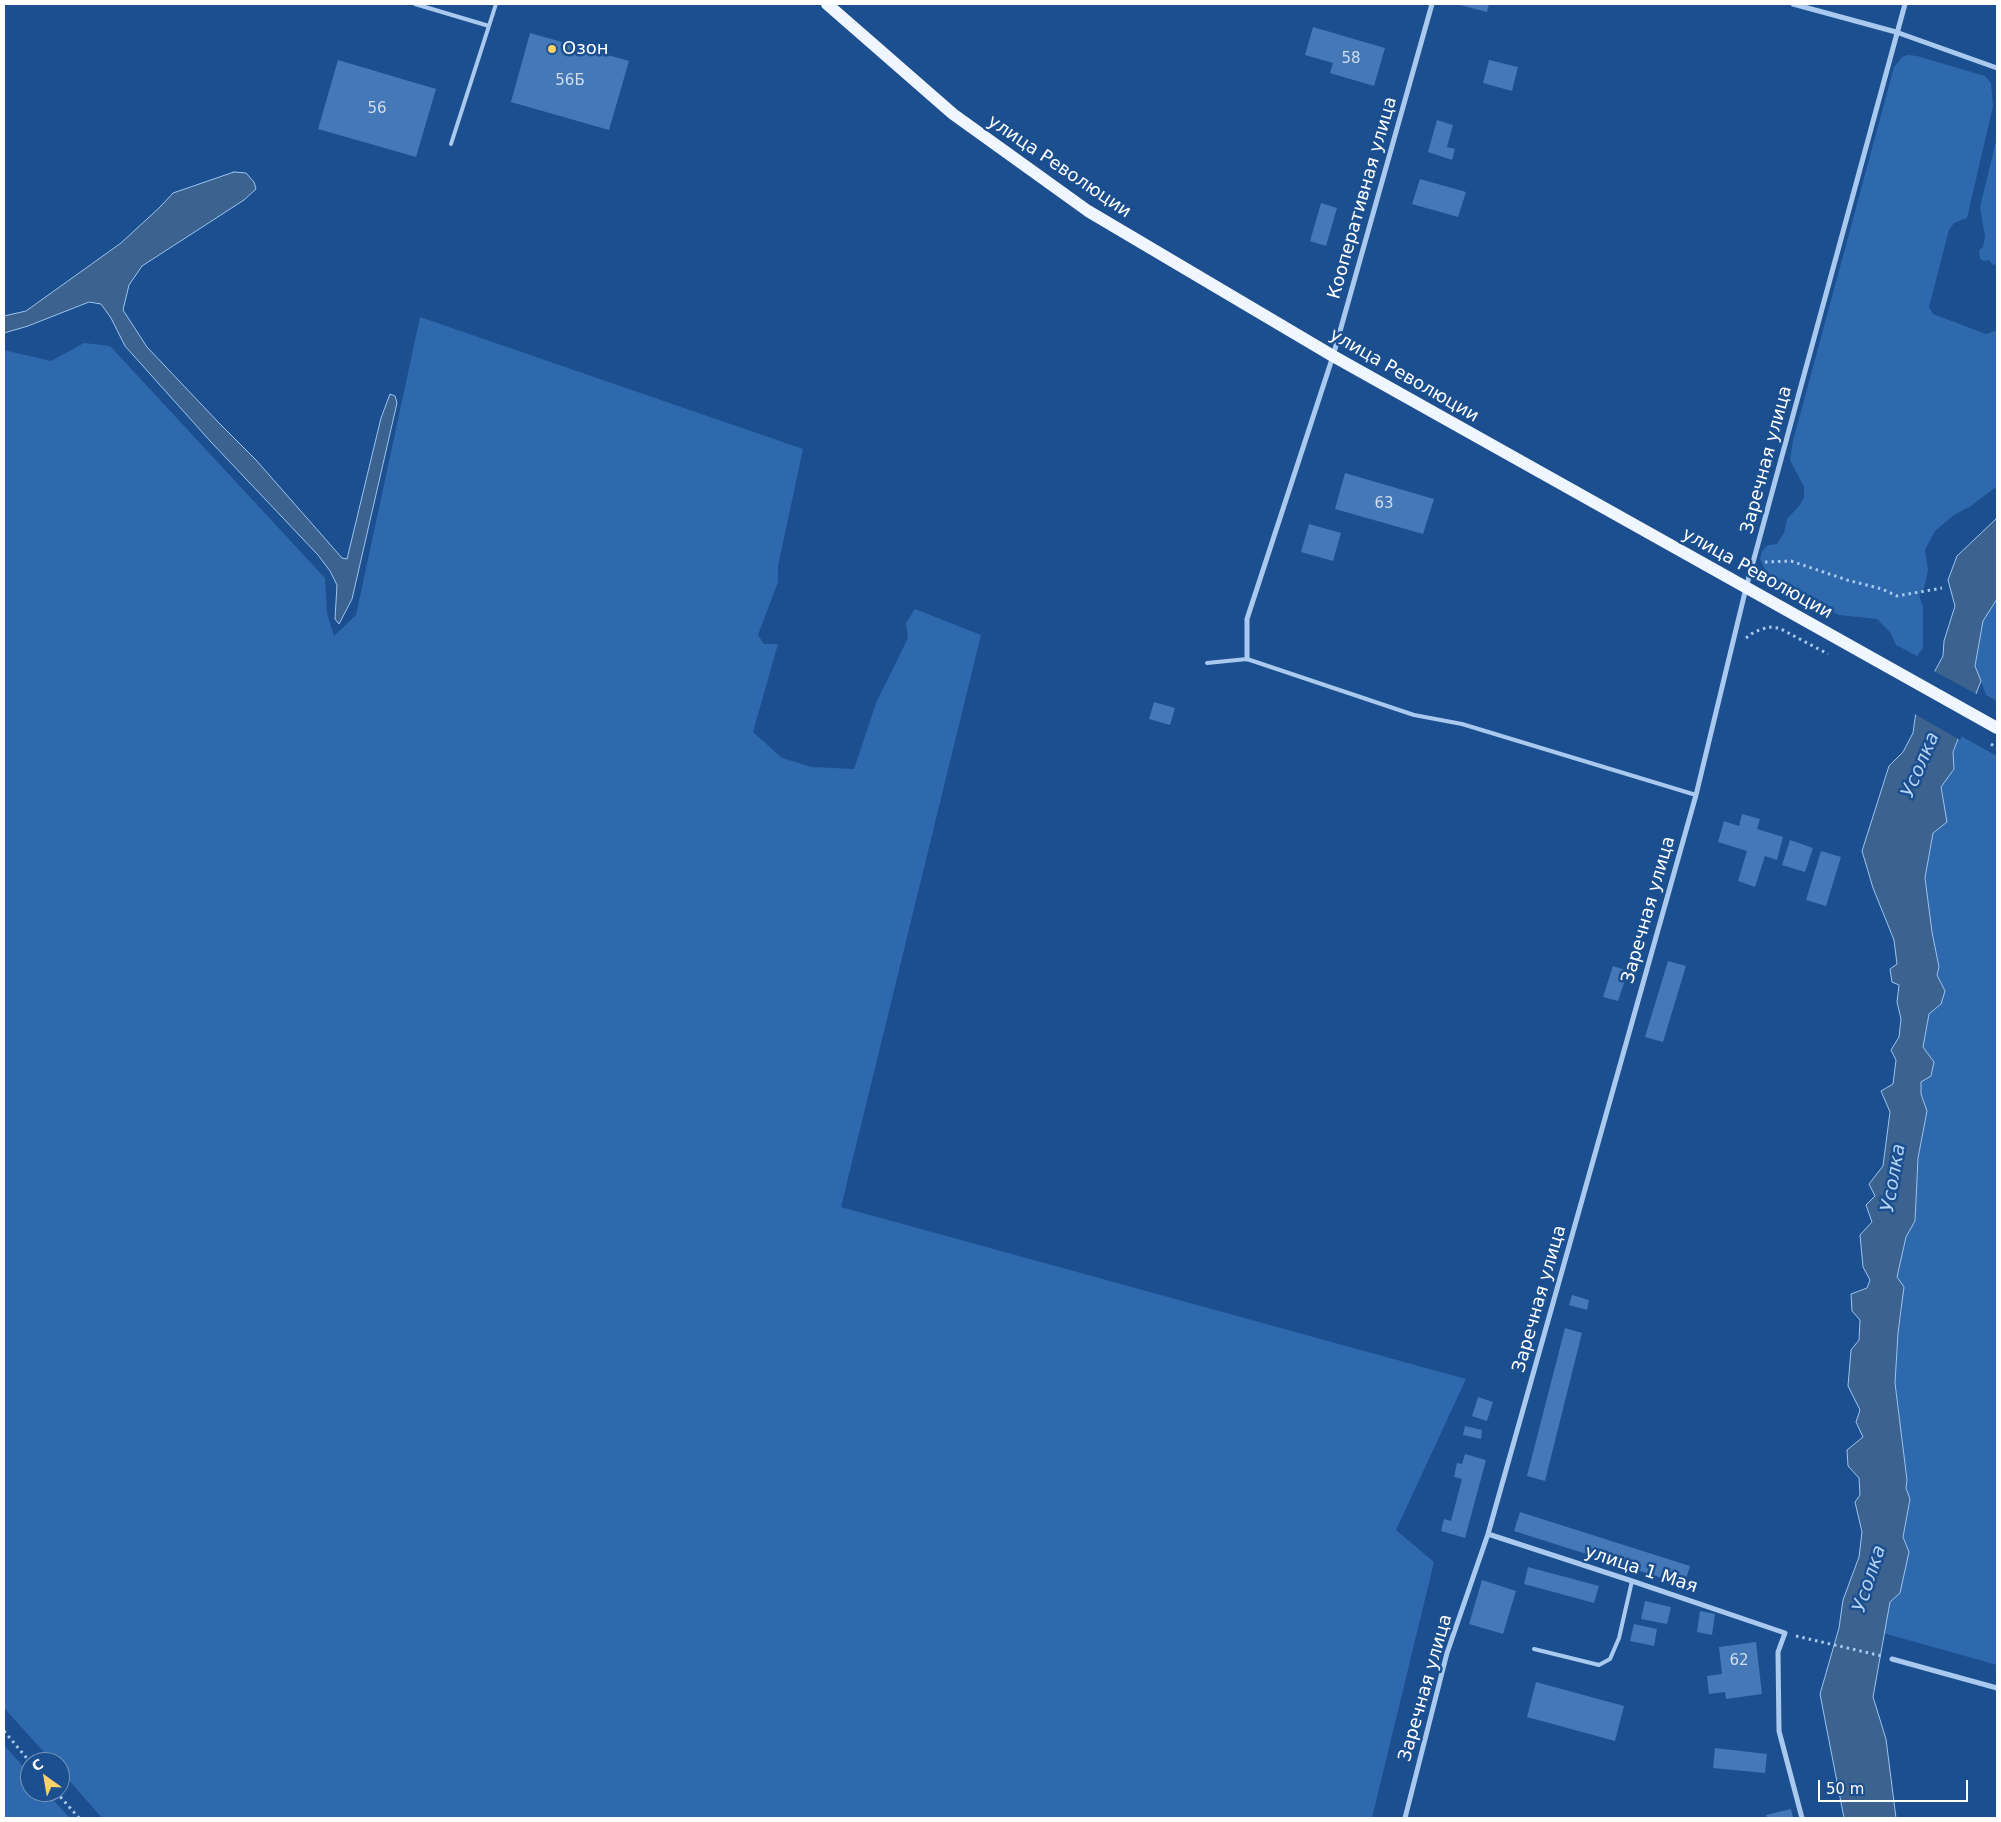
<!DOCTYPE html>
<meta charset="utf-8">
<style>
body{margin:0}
#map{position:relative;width:2001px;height:1822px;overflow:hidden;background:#1b4f8f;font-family:"DejaVu Sans",sans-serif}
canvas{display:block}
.frame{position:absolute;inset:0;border:5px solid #fff;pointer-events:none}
.north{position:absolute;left:20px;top:1752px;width:50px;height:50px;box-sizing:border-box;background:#1b4f8f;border:1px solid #7695bc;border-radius:50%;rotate:328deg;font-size:14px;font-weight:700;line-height:20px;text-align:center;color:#fff}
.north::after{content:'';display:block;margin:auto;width:18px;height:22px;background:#ffd166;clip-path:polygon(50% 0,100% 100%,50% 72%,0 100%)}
.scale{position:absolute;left:1818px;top:1780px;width:150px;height:22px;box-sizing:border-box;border:2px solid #fff;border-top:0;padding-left:6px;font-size:15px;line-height:18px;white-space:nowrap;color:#fff;-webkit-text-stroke:4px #1b4f8f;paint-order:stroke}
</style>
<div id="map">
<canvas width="2001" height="1822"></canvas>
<div class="frame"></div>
<div class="north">С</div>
<div class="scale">50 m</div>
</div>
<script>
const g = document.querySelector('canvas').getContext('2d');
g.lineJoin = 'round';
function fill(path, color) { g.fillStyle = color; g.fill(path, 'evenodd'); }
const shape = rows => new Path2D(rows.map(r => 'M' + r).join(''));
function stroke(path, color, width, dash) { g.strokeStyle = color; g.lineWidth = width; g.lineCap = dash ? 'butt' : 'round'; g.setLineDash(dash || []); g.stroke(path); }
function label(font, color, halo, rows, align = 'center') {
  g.font = font + ' "DejaVu Sans",sans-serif'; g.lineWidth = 5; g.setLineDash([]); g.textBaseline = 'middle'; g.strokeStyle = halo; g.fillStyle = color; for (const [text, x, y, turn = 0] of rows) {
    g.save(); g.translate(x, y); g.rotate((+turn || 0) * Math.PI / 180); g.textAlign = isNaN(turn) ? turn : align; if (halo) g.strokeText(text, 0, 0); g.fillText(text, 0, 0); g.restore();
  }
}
const green = shape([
 [1908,55,1917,56,1985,76,1991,83,1993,106,1967,218,1954,223,1949,230,1929,307,1933,314,1986,334,1997,330,1997,486,1971,506,1954,515,1935,531,1925,550,1928,570,1924,588,1919,595,1923,607,1923,648,1917,656,1896,645,1890,632,1877,619,1839,615,1774,579,1765,570,1760,559,1762,551,1768,545,1777,544,1784,533,1787,519,1800,505,1804,497,1804,487,1790,460,1793,441,1894,67,1902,57],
 [1997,137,1997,264,1993,265,1989,260,1983,261,1980,258,1979,250,1983,247,1985,237,1980,207],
 [420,317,803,449,778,566,778,582,758,635,764,644,778,644,753,732,782,758,812,767,854,769,876,703,908,638,906,623,915,609,981,635,841,1207,1466,1379,1396,1530,1434,1562,1372,1818,102,1818,60,1770,60,1762,53,1762,4,1708,4,350,51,361,84,343,110,346,325,578,327,613,334,636,356,615],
 [1997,599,1997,701,1986,695,1975,666,1983,621],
 [1959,735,1997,756,1997,1665,1883,1633,1890,1602,1909,1552,1903,1537,1910,1499,1906,1488,1907,1480,1895,1383,1898,1333,1902,1309,1897,1277,1906,1237,1915,1221,1918,1158,1927,1111,1921,1094,1921,1082,1934,1062,1923,1047,1929,1014,1941,1004,1936,975,1939,967,1932,932,1925,878,1933,833,1947,822,1941,787,1954,769,1953,752],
 [4,1745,30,1774,30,1792,46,1792,70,1818,4,1818]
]);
const water = shape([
 [234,172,246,173,254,182,256,189,244,200,142,266,129,285,123,310,147,347,219,423,256,460,342,558,347,559,381,418,390,394,395,396,397,403,352,599,339,624,335,619,337,585,330,571,318,555,211,442,125,346,111,318,101,304,89,302,28,326,4,333,4,316,26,311,121,243,160,207,173,193,234,172],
 [1997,518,1997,599,1983,621,1975,666,1981,681,1953,752,1954,769,1941,787,1947,822,1933,833,1925,878,1932,932,1939,967,1937,975,1945,991,1941,1004,1929,1014,1923,1047,1934,1062,1931,1076,1921,1082,1921,1094,1927,1111,1918,1158,1915,1221,1906,1237,1897,1277,1904,1287,1898,1333,1895,1383,1907,1480,1906,1488,1910,1499,1903,1537,1909,1552,1900,1593,1890,1602,1873,1697,1886,1739,1896,1818,1844,1818,1820,1694,1839,1628,1843,1600,1859,1557,1862,1532,1855,1502,1860,1495,1859,1478,1848,1466,1847,1450,1863,1437,1856,1422,1860,1410,1848,1386,1851,1350,1859,1340,1860,1320,1852,1311,1851,1294,1867,1288,1870,1280,1863,1267,1860,1235,1872,1222,1866,1205,1875,1196,1869,1184,1883,1166,1890,1112,1881,1091,1893,1084,1896,1060,1891,1050,1899,1037,1901,1019,1897,1002,1899,985,1892,982,1890,969,1897,964,1894,940,1873,888,1862,851,1889,766,1903,752,1913,733,1917,704,1943,656,1944,641,1955,606,1948,580,1957,556,1997,518]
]);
const pier = shape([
 [1932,670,1978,695,1960,740,1913,713,1915,703]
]);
const building = shape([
 [1456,4,1489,4,1487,12],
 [1313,27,1385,48,1374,86,1330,73,1333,63,1305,55],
 [530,33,629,61,609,130,511,102],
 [338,60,436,89,416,157,318,129],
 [1489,60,1518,67,1512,91,1483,83],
 [1437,120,1453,125,1447,147,1455,149,1452,160,1428,152],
 [1420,179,1466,192,1458,217,1412,204],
 [1321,203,1337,208,1326,246,1310,241],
 [1345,473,1434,499,1423,534,1335,509],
 [1309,524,1341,533,1333,561,1301,552],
 [1154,702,1175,708,1170,725,1149,719],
 [1742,814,1760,819,1757,829,1783,837,1777,860,1765,856,1755,887,1738,881,1747,851,1718,842,1724,821,1739,826],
 [1790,840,1813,848,1805,872,1782,865],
 [1821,851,1841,857,1826,906,1806,900],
 [1668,961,1686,966,1663,1042,1645,1037],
 [1613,966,1628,971,1618,1001,1603,997],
 [1572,1295,1589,1300,1587,1310,1569,1305],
 [1565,1328,1582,1333,1545,1481,1527,1476],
 [1478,1397,1493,1402,1487,1421,1472,1416],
 [1465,1426,1482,1430,1481,1439,1463,1435],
 [1465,1454,1486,1460,1465,1538,1441,1531,1444,1519,1451,1521,1462,1479,1454,1477,1457,1463,1462,1464],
 [1520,1512,1690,1566,1684,1585,1514,1531],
 [1528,1567,1599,1586,1594,1603,1524,1584],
 [1482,1580,1516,1591,1503,1634,1469,1624],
 [1645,1601,1671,1607,1667,1624,1641,1619],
 [1700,1611,1715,1614,1712,1635,1697,1632],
 [1634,1624,1657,1629,1654,1646,1630,1641],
 [1756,1642,1762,1694,1726,1699,1725,1692,1709,1694,1707,1676,1722,1674,1719,1647],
 [1536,1682,1624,1706,1615,1741,1527,1717],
 [1715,1748,1767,1754,1765,1773,1713,1768],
 [1791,1809,1793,1818,1767,1818,1766,1815]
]);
const path = shape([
 [1765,562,1791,561,1847,580,1882,589,1897,596,1942,588],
 [1746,638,1754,632,1768,627,1779,628,1828,654],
 [1991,744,1997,748],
 [1796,1636,1882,1656],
 [4,1731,30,1762],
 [56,1792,79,1818]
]);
const service = shape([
 [415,4,489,26],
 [451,144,496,4],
 [1207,663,1247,659,1414,715,1462,724,1696,795],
 [1534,1649,1599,1665,1610,1659,1619,1638,1632,1581]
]);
const minor = shape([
 [1793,4,1896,32,1997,68],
 [1247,659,1247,619,1333,356,1432,4],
 [1488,1534,1632,1581,1785,1633,1778,1652,1779,1731,1802,1818],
 [1892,1659,1997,1688],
 [1405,1818,1447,1653,1488,1534,1696,795,1746,588,1905,4]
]);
const primary = shape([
 [827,4,953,114,1088,211,1333,356,1997,728]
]);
const markers = [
 [552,49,5,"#ffd166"]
];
const numberNames = [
 ["58",1351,59],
 ["56Б",570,81],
 ["56",377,109],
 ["63",1384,504],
 ["62",1739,1661]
];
const poiNames = [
 ["Озон",562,49]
];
const streetNames = [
 ["улица Революции",1059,167,34],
 ["Кооперативная улица",1363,198,-74],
 ["улица Революции",1404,376,30],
 ["Заречная улица",1767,460,-75],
 ["улица Революции",1757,574,29],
 ["Заречная улица",1649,910,-74],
 ["Заречная улица",1540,1299,-74],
 ["улица 1 Мая",1641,1570,18],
 ["Заречная улица",1426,1688,-74]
];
const waterNames = [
 ["Усолка",1921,765,-67],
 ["Усолка",1894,1178,-80],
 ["Усолка",1870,1579,-72]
];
fill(green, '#2e69ad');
fill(water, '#3c6290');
stroke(water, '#9cc4f0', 1);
fill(pier, '#1b4f8f');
fill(building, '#4478b7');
stroke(path, '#a9c9ee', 3, [2.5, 4]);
stroke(service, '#a9c9ee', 4);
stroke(minor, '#a9c9ee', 5);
stroke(primary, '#f0f6ff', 12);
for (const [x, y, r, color] of markers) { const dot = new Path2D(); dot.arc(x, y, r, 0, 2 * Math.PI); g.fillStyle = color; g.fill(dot); stroke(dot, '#1b4f8f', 2); }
label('15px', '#d0dded', null, numberNames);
label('18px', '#fff', '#1b4f8f', poiNames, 'left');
label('18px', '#fff', '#1b4f8f', streetNames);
label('italic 19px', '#b5d3f5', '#1b4f8f', waterNames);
</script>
